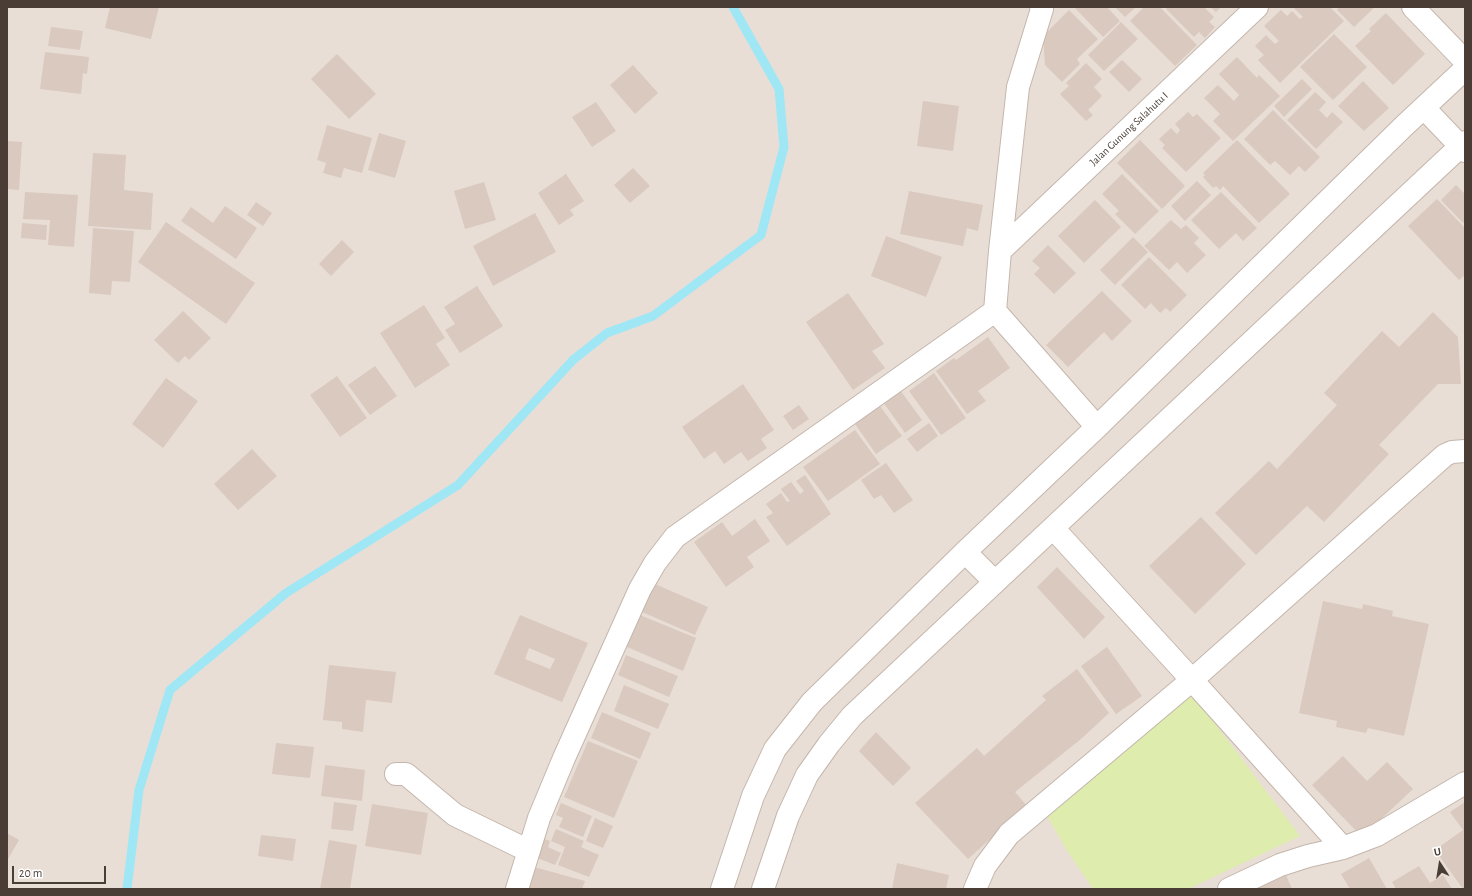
<!DOCTYPE html>
<style>
body{margin:0}
#map{position:relative;width:1472px;height:896px;overflow:hidden;background:#f5eee8;font-family:"Alegreya Sans",sans-serif}
canvas{display:block}
.frame{position:absolute;inset:0;border:8px solid #493d36;pointer-events:none}
.north{position:absolute;left:1420px;top:844px;width:40px;height:40px;-webkit-text-stroke:3px #fff;paint-order:stroke;rotate:348deg;font-size:11px;font-weight:700;line-height:16px;text-align:center;color:#493d36}
.north::after{content:'';display:block;margin:auto;width:14px;height:18px;background:#493d36;clip-path:polygon(50% 0,100% 100%,50% 72%,0 100%)}
.scale{position:absolute;left:12px;top:866px;width:94px;height:18px;box-sizing:border-box;border:2px solid #493d36;border-top:0;padding-left:5px;font-size:12px;line-height:14px;white-space:nowrap;color:#493d36;-webkit-text-stroke:3px #fff;paint-order:stroke}
</style>
<div id="map">
<canvas width="1472" height="896"></canvas>
<div class="frame"></div>
<div class="north">U</div>
<div class="scale">20 m</div>
</div>
<script>
const g = document.querySelector('canvas').getContext('2d');
g.lineJoin = 'round';
function fill(path, color) { g.fillStyle = color; g.fill(path, 'evenodd'); }
const shape = rows => new Path2D(rows.map(r => 'M' + r).join(''));
function stroke(path, color, width, dash) { g.strokeStyle = color; g.lineWidth = width; g.lineCap = dash ? 'butt' : 'round'; g.setLineDash(dash || []); g.stroke(path); }
function label(font, color, halo, rows, align = 'center') {
  g.font = font + ' "Alegreya Sans",sans-serif'; g.lineWidth = 4; g.setLineDash([]); g.textBaseline = 'middle'; g.strokeStyle = halo; g.fillStyle = color; for (const [text, x, y, turn = 0] of rows) {
    g.save(); g.translate(x, y); g.rotate((+turn || 0) * Math.PI / 180); g.textAlign = isNaN(turn) ? turn : align; if (halo) g.strokeText(text, 0, 0); g.fillText(text, 0, 0); g.restore();
  }
}
const residential = shape([
 [7,7,1465,7,1465,889,7,889]
]);
const green = shape([
 [1188,688,1300,836,1188,889,1093,889,1066,849,1046,814]
]);
const stream = shape([
 [127,889,139,790,170,690,286,593,458,485,573,360,607,333,653,316,761,235,784,147,779,89,733,7]
]);
const building = shape([
 [110,7,159,7,151,39,105,28],
 [1074,7,1107,7,1120,21,1103,37],
 [1115,7,1136,7,1125,17],
 [1144,7,1160,7,1197,45,1175,66,1130,21],
 [1168,7,1204,7,1214,17,1209,22,1215,27,1205,38,1199,32,1194,37,1166,9],
 [1210,7,1221,7,1216,12],
 [1293,7,1330,7,1344,21,1280,83,1258,60,1264,55,1255,46,1266,35,1275,44,1279,41,1264,26,1281,10,1287,16,1292,11,1300,19,1303,17],
 [1339,7,1375,7,1354,27,1337,10],
 [1069,10,1098,39,1077,59,1080,64,1062,82,1045,65,1043,36],
 [1386,13,1425,54,1393,85,1355,46,1371,31,1369,29],
 [1121,22,1138,39,1104,71,1088,55],
 [51,27,83,31,80,50,48,46],
 [1334,34,1367,67,1333,100,1300,67],
 [45,52,89,57,87,74,83,73,81,94,40,89],
 [337,54,376,94,349,119,311,79],
 [1237,57,1257,78,1259,75,1280,96,1233,141,1213,121,1220,114,1204,98,1218,85,1234,101,1239,95,1219,74],
 [1122,60,1142,79,1129,92,1109,72],
 [1086,63,1102,79,1094,87,1102,96,1088,110,1093,115,1086,121,1060,94,1069,86,1066,83],
 [633,65,658,93,635,114,610,85],
 [1302,79,1312,89,1284,117,1274,106],
 [1363,81,1389,108,1364,131,1338,106],
 [1315,92,1326,102,1319,110,1327,118,1332,112,1343,122,1316,149,1287,120],
 [923,101,959,106,953,151,917,146],
 [596,102,616,131,592,147,572,117],
 [1273,110,1320,157,1305,172,1299,166,1290,175,1275,161,1270,165,1244,139],
 [1188,112,1193,117,1197,114,1221,138,1186,172,1162,148,1165,145,1159,139,1171,128,1177,134,1180,130,1175,124],
 [327,125,372,138,362,173,344,168,341,178,323,173,326,163,317,160],
 [379,133,406,141,395,178,368,170],
 [1140,140,1185,186,1162,209,1117,163],
 [1237,140,1290,194,1259,223,1223,186,1220,190,1216,186,1213,188,1203,177,1205,175,1203,173],
 [7,141,22,142,19,190,7,189],
 [93,153,126,155,124,190,153,193,151,230,88,226],
 [633,168,650,186,630,203,614,185],
 [566,174,584,201,570,210,574,215,559,225,538,193],
 [1122,174,1159,211,1135,234,1115,214,1119,211,1102,194],
 [1197,181,1211,195,1185,221,1171,206],
 [484,182,496,220,465,229,454,191],
 [1456,185,1465,194,1465,221,1463,223,1441,200],
 [909,191,983,205,978,231,967,228,963,246,900,234],
 [25,192,78,195,74,247,48,245,50,220,23,219],
 [1221,192,1257,228,1243,241,1236,233,1219,249,1191,220],
 [1437,199,1465,228,1465,275,1459,280,1408,226],
 [1095,200,1121,227,1084,263,1058,236],
 [256,202,272,213,263,226,247,215],
 [225,206,257,228,236,259,181,221,191,207,213,223],
 [535,213,556,252,493,286,473,246],
 [1171,220,1181,229,1186,225,1199,238,1194,243,1206,255,1187,273,1177,262,1169,270,1144,246],
 [166,222,255,283,226,324,138,262],
 [22,223,47,225,46,240,21,238],
 [93,228,134,231,130,282,112,281,111,295,89,293],
 [886,236,942,257,926,297,871,276],
 [1133,237,1148,252,1115,285,1100,270],
 [342,240,354,252,331,276,319,264],
 [1048,245,1076,273,1054,294,1034,274,1040,268,1032,261],
 [1149,257,1187,295,1170,312,1166,308,1160,313,1151,303,1145,309,1121,285],
 [477,286,503,326,460,353,445,330,455,324,444,307],
 [1102,291,1132,321,1112,341,1104,332,1068,367,1046,345],
 [848,293,884,344,872,351,885,368,853,390,806,322],
 [424,305,445,338,436,344,450,365,415,388,380,333],
 [183,311,211,338,189,360,185,356,178,363,154,340],
 [1433,312,1458,337,1461,384,1438,384,1379,445,1389,454,1324,522,1307,506,1256,555,1215,513,1269,461,1277,469,1337,405,1324,393,1382,331,1399,347],
 [988,337,1010,368,978,391,986,401,967,414,936,371,954,358,956,360],
 [375,366,397,396,370,415,348,385],
 [934,373,966,418,941,435,909,391],
 [337,376,367,418,340,437,310,395],
 [166,378,198,401,163,448,132,424],
 [743,384,774,430,761,439,767,448,748,461,741,452,724,464,715,451,704,459,682,427],
 [900,390,922,420,905,433,883,402],
 [799,405,809,419,793,430,783,416],
 [880,406,902,436,876,454,855,424],
 [929,423,938,436,917,452,907,439],
 [855,430,880,464,828,501,803,467],
 [252,449,277,476,238,510,214,484],
 [886,463,913,500,894,513,881,495,874,499,861,480],
 [805,475,831,514,787,546,766,517,773,513,766,504,781,493,787,502,790,501,781,489,791,482,800,494,804,491,796,481],
 [1201,517,1246,564,1195,614,1149,566],
 [755,519,770,541,747,557,754,567,726,587,694,542,722,522,732,536],
 [1057,567,1105,617,1084,639,1037,587],
 [655,584,708,607,695,635,642,612],
 [1323,601,1362,609,1363,604,1393,611,1392,616,1429,624,1404,736,1368,728,1366,733,1336,727,1337,721,1299,713],
 [520,615,588,643,562,702,494,674],
 [529,648,555,659,550,669,525,659],
 [640,615,696,638,683,671,627,647],
 [1107,647,1142,696,1116,714,1081,666],
 [626,655,678,676,669,697,618,675],
 [329,665,396,672,392,703,366,700,363,732,342,729,342,722,323,720],
 [1077,669,1109,713,1081,739,1015,792,1027,806,968,859,915,803,977,748,984,756,1046,700,1042,696],
 [624,685,669,704,658,729,614,711],
 [602,712,651,733,640,759,591,738],
 [876,732,911,768,893,786,859,751],
 [588,741,638,761,614,818,564,797],
 [276,743,314,747,310,778,272,774],
 [1343,756,1367,781,1387,762,1413,789,1362,837,1312,785],
 [325,765,365,770,362,801,321,796],
 [334,802,357,805,353,831,331,829],
 [1465,802,1465,889,1463,889,1435,850,1463,830,1450,812],
 [561,803,592,816,583,837,559,827,563,818,556,815],
 [372,804,428,813,421,855,365,846],
 [595,818,613,826,603,848,586,841],
 [556,829,584,841,581,847,599,855,589,877,558,865,565,847,551,841],
 [7,833,19,840,7,861],
 [261,835,296,839,293,861,258,856],
 [540,837,550,841,548,847,561,853,555,865,532,856],
 [329,840,357,845,350,889,320,889],
 [1369,858,1387,889,1350,889,1341,874],
 [897,863,949,875,946,889,892,889],
 [1419,866,1430,883,1443,875,1452,889,1396,889,1392,882],
 [534,867,585,881,582,889,528,888],
 [1283,868,1292,889,1239,889]
]);
const minor = shape([
 [1413,7,1465,61],
 [1424,108,1465,151],
 [1000,251,1257,7],
 [995,311,1097,427],
 [1465,451,1452,452,1445,455,1192,680,1343,848,1377,835,1465,783],
 [965,552,995,582],
 [396,774,406,774,455,815,529,851],
 [517,889,539,818,564,758,640,589,655,563,675,537,995,311,1000,251,1018,87,1042,9,1041,7],
 [722,889,753,796,775,749,812,702,965,552,1097,427,1404,126,1465,69],
 [763,889,788,816,807,775,829,744,852,716,1465,142],
 [975,889,985,866,1009,834,1192,680,1053,528],
 [1229,889,1280,865,1308,856,1343,848]
]);
const streetNames = [
 ["Jalan Gunung Salahutu I",1129,129,-43]
];
fill(residential, '#e9ded5');
fill(green, '#deecae');
stroke(stream, '#a0e7f6', 9);
fill(building, '#dac9bf');
stroke(minor, '#c4b6ac', 24);
stroke(minor, '#fff', 22);
label('11px', '#493d36', '#fff', streetNames);
</script>
